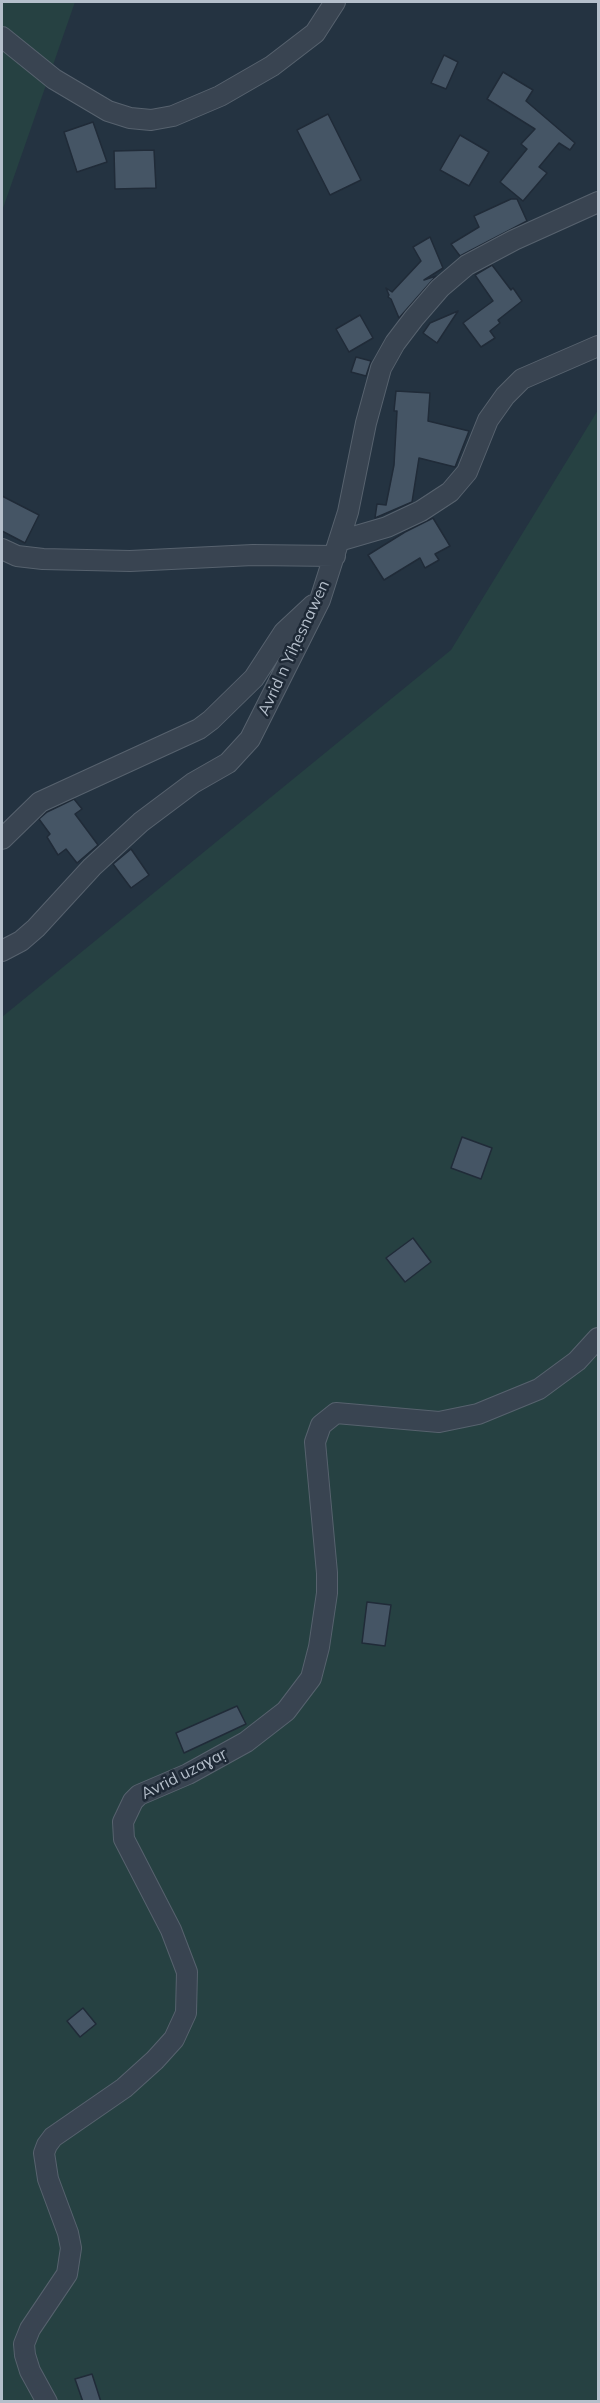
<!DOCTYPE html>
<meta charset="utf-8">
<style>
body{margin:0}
#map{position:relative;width:600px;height:2403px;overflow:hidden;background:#243341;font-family:Mulish,sans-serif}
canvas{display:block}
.frame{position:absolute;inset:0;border:3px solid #b5bfcb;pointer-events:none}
</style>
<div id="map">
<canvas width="600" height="2403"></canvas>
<div class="frame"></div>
</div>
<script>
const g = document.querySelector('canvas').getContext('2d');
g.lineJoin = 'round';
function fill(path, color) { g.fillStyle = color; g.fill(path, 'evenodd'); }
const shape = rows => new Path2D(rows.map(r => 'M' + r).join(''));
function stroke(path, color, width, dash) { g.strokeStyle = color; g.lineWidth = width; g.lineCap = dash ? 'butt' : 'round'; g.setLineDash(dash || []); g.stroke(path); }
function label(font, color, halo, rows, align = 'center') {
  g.font = font + ' Mulish,sans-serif'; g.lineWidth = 5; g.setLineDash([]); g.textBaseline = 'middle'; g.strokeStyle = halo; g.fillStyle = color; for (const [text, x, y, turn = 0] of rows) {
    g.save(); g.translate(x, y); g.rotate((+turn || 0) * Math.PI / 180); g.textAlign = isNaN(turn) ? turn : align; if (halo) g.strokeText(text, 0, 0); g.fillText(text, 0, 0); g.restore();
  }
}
const green = shape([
 [2,2,75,2,2,211],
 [598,410,598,2401,2,2402,2,1017,451,650]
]);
const building = shape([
 [444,55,458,62,446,89,431,83,444,55],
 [503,72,533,90,526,101,575,143,570,150,559,143,539,167,547,173,523,201,500,182,527,149,521,144,535,129,487,99,503,72],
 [328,114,361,180,330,195,297,130,328,114],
 [93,122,107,162,77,172,64,132,93,122],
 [460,135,489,152,469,186,440,170,460,135],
 [154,150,156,188,115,189,114,151,154,150],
 [511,199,517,199,527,221,460,256,451,244,479,227,474,216,511,199],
 [430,237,443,268,424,280,436,276,399,318,391,299,388,297,389,295,386,288,392,292,421,261,413,247,430,237],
 [492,265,511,290,513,288,522,301,498,320,500,323,490,331,495,338,481,347,463,323,493,301,475,275,492,265],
 [458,311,437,343,423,333,430,323,458,311],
 [360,315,373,338,349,352,336,329,360,315],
 [356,357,371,361,366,376,351,372,356,357],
 [396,391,430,393,428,421,469,431,455,467,419,458,412,502,375,518,377,504,386,505,394,465,397,411,394,411,396,391],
 [2,496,39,515,25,543,2,531,2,496],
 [433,518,450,546,435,554,439,560,425,568,420,558,384,580,368,555,405,532,433,518],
 [74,799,82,809,75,814,98,845,77,863,66,849,58,855,47,837,50,834,39,819,47,812,74,799],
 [131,849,149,875,131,888,113,864,131,849],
 [462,1137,492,1148,481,1179,451,1168,462,1137],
 [413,1238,431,1262,405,1282,386,1258,413,1238],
 [367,1602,391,1605,385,1646,362,1643,367,1602],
 [237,1706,246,1724,184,1753,176,1733,237,1706],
 [83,2008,96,2024,80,2037,67,2021,83,2008],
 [92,2374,101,2402,83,2402,75,2379,92,2374]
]);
const minor = shape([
 [2,37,54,79,108,111,130,118,151,120,173,116,220,96,272,66,315,33,335,2],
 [339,541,387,527,421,511,450,492,467,472,488,420,505,396,522,379,598,346],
 [2,549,17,556,43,559,130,561,253,555,335,556],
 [2,839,40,802,199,729,211,720,254,678,284,632,313,605],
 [2,951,21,941,36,928,92,867,141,822,193,783,228,763,250,739,320,600,348,512,366,423,381,368,395,343,414,318,440,288,467,265,514,240,598,202],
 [47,2402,30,2371,25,2355,24,2344,30,2329,67,2274,71,2248,68,2233,48,2179,44,2153,47,2145,53,2137,124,2088,155,2060,174,2039,186,2013,187,1972,171,1930,124,1839,123,1822,133,1801,139,1795,188,1774,246,1742,286,1711,311,1678,319,1647,327,1593,327,1573,315,1442,321,1425,336,1413,439,1422,478,1414,539,1389,577,1361,598,1338]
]);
const streetNames = [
 ["Avrid n Yiḥesnawen",294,648,-65],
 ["Avrid uzaɣaṛ",184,1774,-27]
];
fill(green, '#264142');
fill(building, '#455565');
stroke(building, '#202b38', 1.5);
stroke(minor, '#57626e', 22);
stroke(minor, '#394451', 20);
label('16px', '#b5bfcb', '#1e2936', streetNames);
</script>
